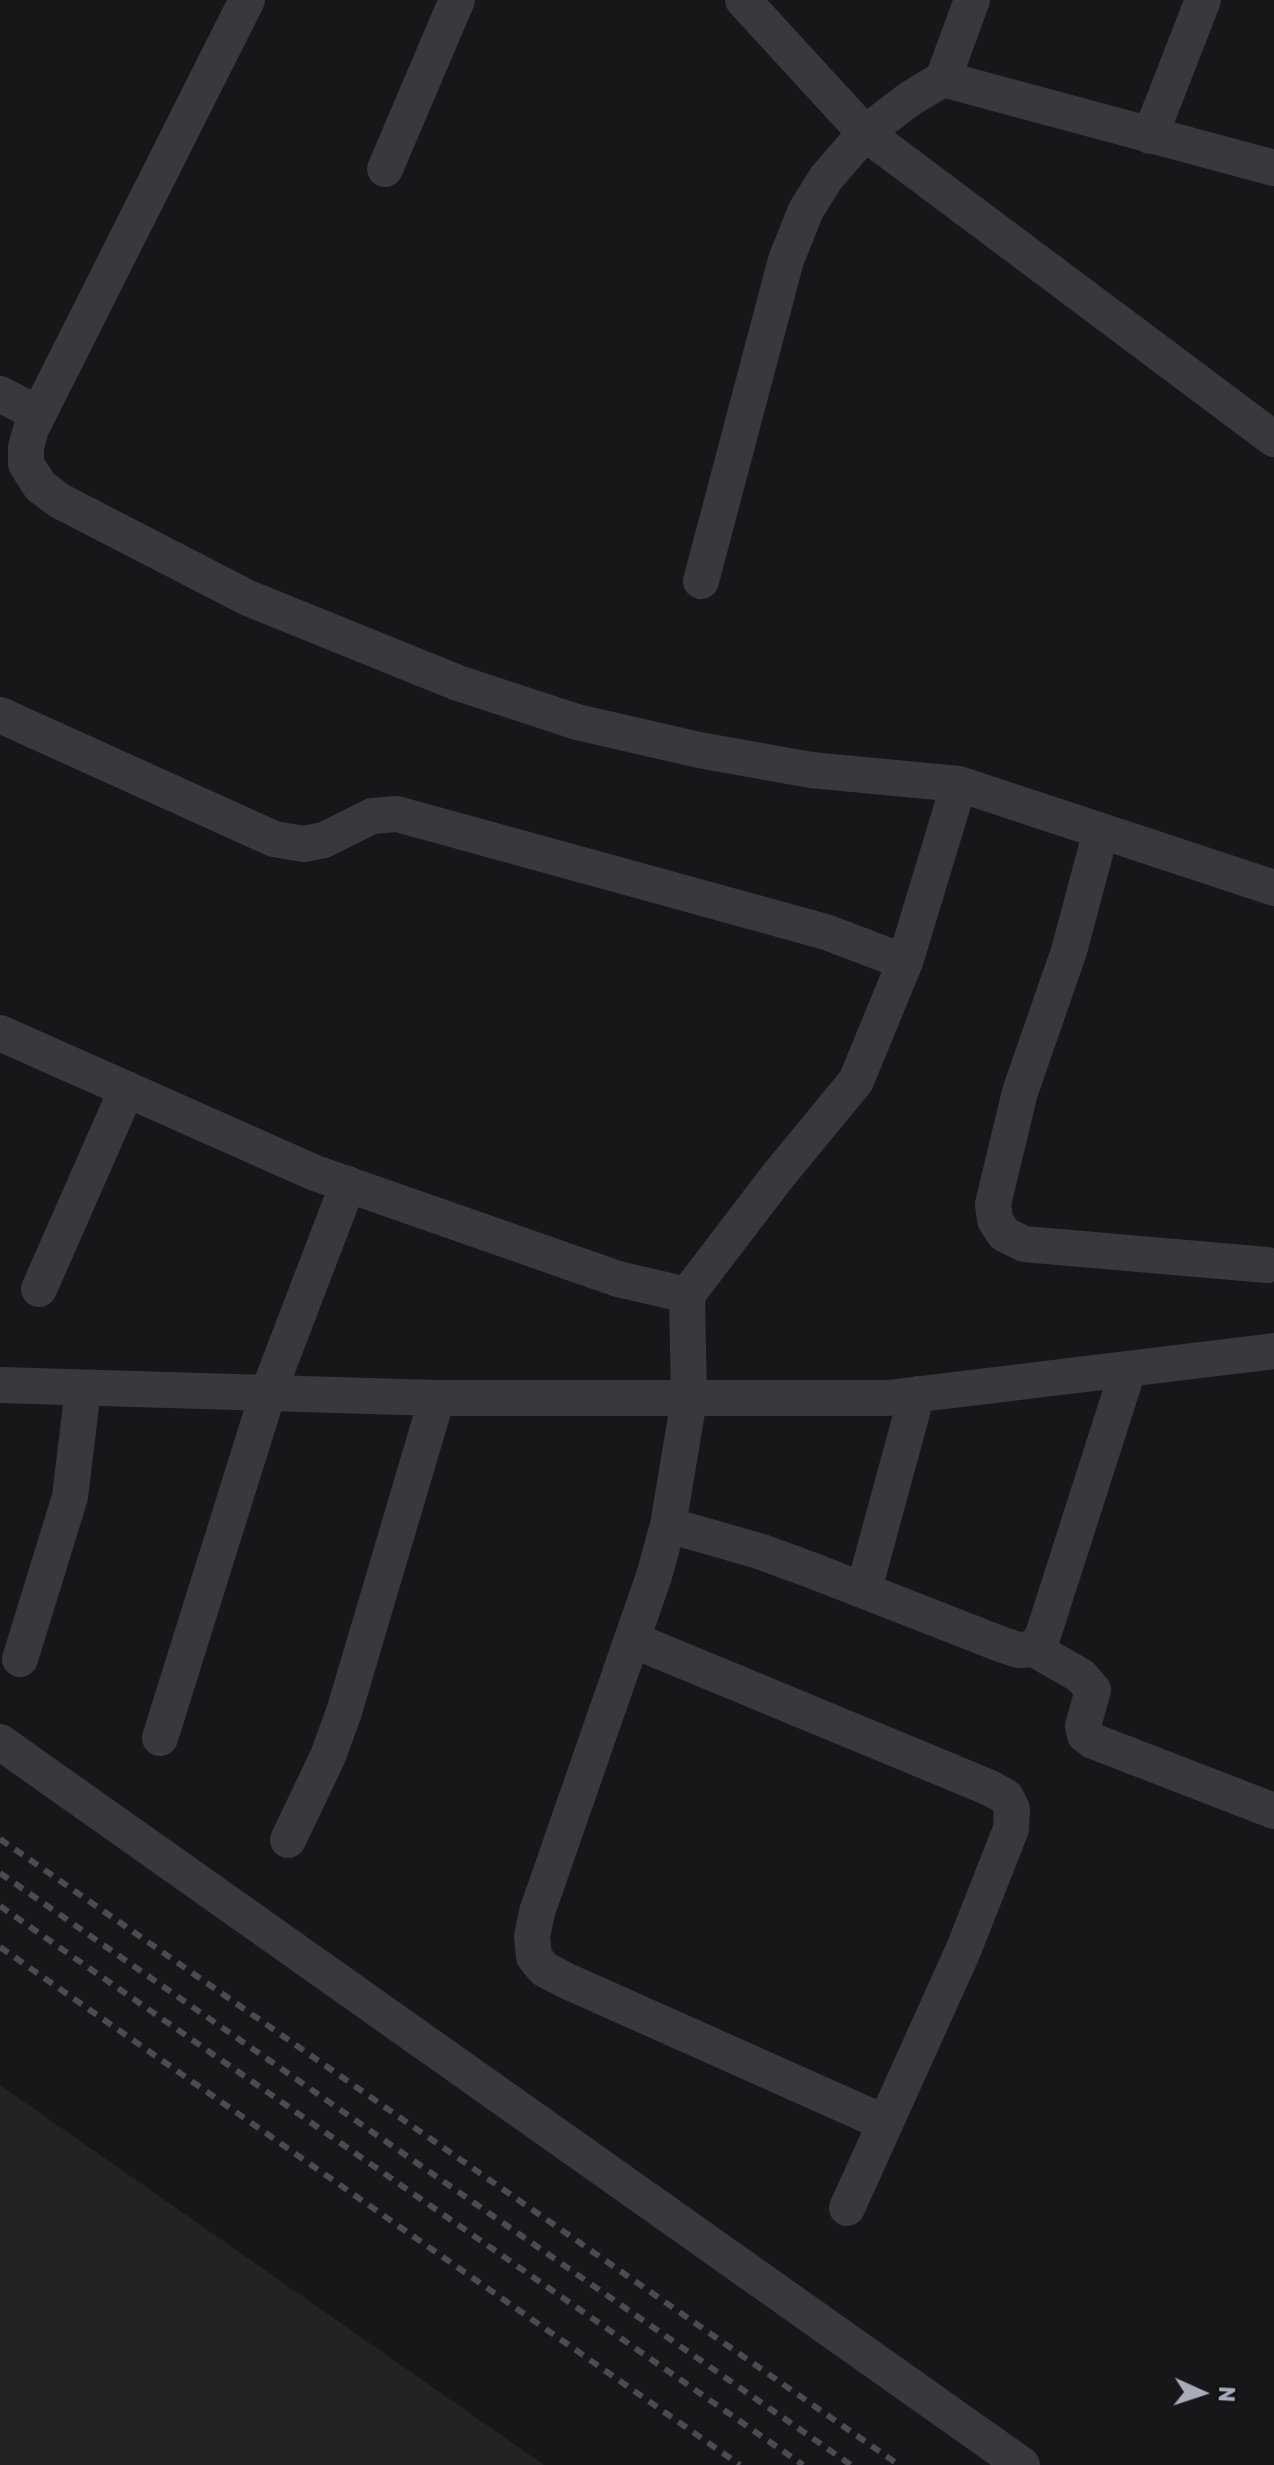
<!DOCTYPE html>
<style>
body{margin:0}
#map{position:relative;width:1274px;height:2465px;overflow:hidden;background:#171719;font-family:Rubik,sans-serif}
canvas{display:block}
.north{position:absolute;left:1162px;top:2353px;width:80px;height:80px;-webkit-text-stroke:6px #121214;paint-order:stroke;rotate:93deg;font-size:22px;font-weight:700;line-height:32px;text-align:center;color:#a8acba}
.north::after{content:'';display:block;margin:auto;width:28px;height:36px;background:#a8acba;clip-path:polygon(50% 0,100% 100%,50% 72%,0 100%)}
</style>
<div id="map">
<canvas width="1274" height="2465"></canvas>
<div class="north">N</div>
</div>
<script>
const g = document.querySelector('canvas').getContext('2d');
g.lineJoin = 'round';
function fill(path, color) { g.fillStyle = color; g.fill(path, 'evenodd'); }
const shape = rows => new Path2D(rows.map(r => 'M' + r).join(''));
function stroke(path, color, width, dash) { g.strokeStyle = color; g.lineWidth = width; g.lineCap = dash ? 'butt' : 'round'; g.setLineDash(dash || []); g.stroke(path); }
const built = shape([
 [0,2085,544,2465,0,2465]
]);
const minor = shape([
 [247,0,31,429,26,447,26,464,40,486,60,501,248,598,458,683,577,722,699,750,811,770,959,784,1274,888],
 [743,0,865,133,1274,439],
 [943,79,1274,168],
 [1150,136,1203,0],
 [385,169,457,0],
 [0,394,38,414],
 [701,581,786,260,806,210,826,178,865,133,911,98,943,79,972,0],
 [0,715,274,839,304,844,324,840,372,816,397,814,826,932,905,962],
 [1101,831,1069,951,1020,1092,993,1204,995,1220,1004,1234,1024,1244,1267,1265],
 [0,1033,315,1173,618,1279,687,1295,689,1400,668,1525,654,1576,537,1912,532,1936,534,1957,544,1969,567,1981,885,2123],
 [39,1289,127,1089],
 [687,1295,777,1177,856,1081,905,962,959,784],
 [0,1385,437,1398,888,1398,1274,1351],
 [668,1525,759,1551,811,1570,1003,1645,1018,1650,1034,1649,1043,1635,1128,1370],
 [864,1589,917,1394],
 [633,1640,990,1788,1006,1797,1012,1809,1011,1829,963,1951,847,2208],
 [1034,1649,1081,1676,1093,1690,1083,1726,1085,1735,1093,1741,1274,1811],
 [20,1659,70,1497,83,1389],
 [160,1738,268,1393,348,1184],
 [0,1742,1022,2465],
 [288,1840,328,1756,344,1712,437,1398]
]);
const rail = shape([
 [0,1839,899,2465],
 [0,1873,851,2465],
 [0,1906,803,2465],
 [0,1947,740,2465]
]);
fill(built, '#232326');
stroke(minor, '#38383f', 36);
stroke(rail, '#4a4c54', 6, [10, 8]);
</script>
